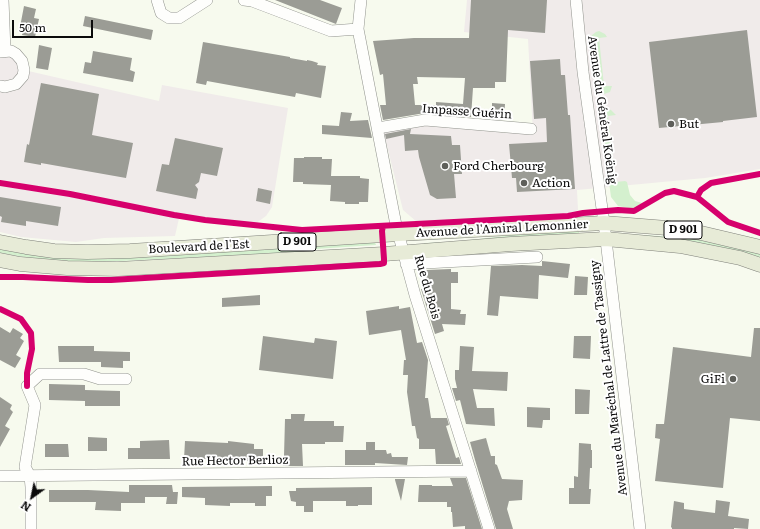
<!DOCTYPE html>
<meta charset="utf-8">
<style>
body{margin:0}
#map{position:relative;width:760px;height:529px;overflow:hidden;background:#f7faee;font-family:Literata,serif}
canvas{display:block}
.north{position:absolute;left:12px;top:477px;width:40px;height:40px;-webkit-text-stroke:3px #fff;paint-order:stroke;rotate:213deg;font-size:11px;font-weight:700;line-height:16px;text-align:center;color:#0b0b0b}
.north::after{content:'';display:block;margin:auto;width:14px;height:18px;background:#0b0b0b;clip-path:polygon(50% 0,100% 100%,50% 72%,0 100%)}
.scale{position:absolute;left:12px;top:20px;width:81px;height:18px;box-sizing:border-box;border:2px solid #0b0b0b;border-top:0;padding-left:5px;font-size:12px;line-height:14px;white-space:nowrap;color:#0b0b0b;-webkit-text-stroke:3px #fff;paint-order:stroke}
</style>
<div id="map">
<canvas width="760" height="529"></canvas>
<div class="north">N</div>
<div class="scale">50 m</div>
</div>
<script>
const g = document.querySelector('canvas').getContext('2d');
g.lineJoin = 'round';
function fill(path, color) { g.fillStyle = color; g.fill(path, 'evenodd'); }
const shape = rows => new Path2D(rows.map(r => 'M' + r).join(''));
function stroke(path, color, width, dash) { g.strokeStyle = color; g.lineWidth = width; g.lineCap = dash ? 'butt' : 'round'; g.setLineDash(dash || []); g.stroke(path); }
function label(font, color, halo, rows, align = 'center') {
  g.font = font + ' Literata,serif'; g.lineWidth = 4; g.setLineDash([]); g.textBaseline = 'middle'; g.strokeStyle = halo; g.fillStyle = color; for (const [text, x, y, turn = 0] of rows) {
    g.save(); g.translate(x, y); g.rotate((+turn || 0) * Math.PI / 180); g.textAlign = isNaN(turn) ? turn : align; if (halo) g.strokeText(text, 0, 0); g.fillText(text, 0, 0); g.restore();
  }
}
const industrial = shape([
 [0,0,5,51,24,70,159,101,162,85,288,108,272,207,266,216,255,224,180,214,175,236,104,238,76,242,21,237,0,232],
 [467,0,760,0,760,169,705,178,577,190,578,210,567,214,417,222,403,210,383,130,425,124,507,133,533,133,528,39,464,32]
]);
const green = shape([
 [599,31,605,34,607,37,599,38,604,86,612,86,610,92,604,94,601,93,597,88,591,36,596,32],
 [608,109,611,110,616,115,608,116,616,182,625,181,627,182,630,195,635,201,642,203,634,209,618,206,611,197,600,115,602,112],
 [579,231,579,234,520,237,424,247,424,243,453,242,513,235],
 [626,234,675,237,687,236,760,253,760,258,735,251,689,241],
 [375,242,376,245,315,249,294,253,119,261,73,262,36,259,0,253,0,249,172,255]
]);
const building = shape([
 [275,0,320,0,342,8,336,24],
 [471,0,547,0,545,33,508,30,506,82,495,82,495,88,473,88,471,117,425,113,383,120,380,105,386,105,383,74,380,75,373,41,414,38,469,38],
 [417,77,465,78,463,104,436,102,436,105,415,105,413,84,418,84],
 [24,6,36,9,34,18,39,19,35,37,22,35,24,28,20,27],
 [85,16,153,30,151,40,83,26],
 [747,30,757,117,723,121,723,122,659,128,649,42],
 [203,42,290,57,290,58,307,61,307,60,312,61,318,63,317,65,326,66,321,98,296,93,295,97,207,81,206,85,196,83],
 [39,45,52,48,48,70,36,68],
 [93,51,132,58,130,70,135,72,133,82,83,73,85,62,91,63],
 [560,59,561,75,565,75,568,115,570,115,575,189,517,192,516,178,512,178,509,144,547,142,546,118,534,119,530,61],
 [41,83,99,94,92,135,133,143,126,178,41,163,41,165,24,162,27,144,29,145],
 [492,103,505,104,504,120,495,119,496,115,492,114],
 [341,112,352,113,350,121,368,120,372,138,322,134,322,125,339,126],
 [411,129,410,134,451,136,452,145,460,145,462,174,454,174,456,198,437,199,430,195,419,157,418,150,405,151,404,135,386,139,385,134],
 [175,138,223,148,217,176,201,173,199,182,195,185,198,189,196,199,156,191,162,164,169,165],
 [304,157,322,157,322,159,332,159,331,176,360,176,360,178,369,179,368,202,359,202,359,204,345,204,345,202,330,201,331,185,303,184,303,182,293,182,294,158,304,158],
 [258,188,272,191,270,204,256,201],
 [0,197,61,207,58,226,26,221,26,226,1,222,2,217,0,216],
 [542,261,570,264,568,278,539,275,538,299,500,296,498,316,487,315,491,266,522,265,542,266],
 [451,269,451,272,458,272,458,283,451,283,451,309,461,310,460,314,466,314,465,325,442,324,444,331,435,334,421,289,426,289,426,270],
 [575,276,588,277,587,295,574,295],
 [260,295,260,305,222,307,222,298],
 [399,306,399,309,410,307,417,343,422,342,428,360,425,398,428,398,431,418,447,418,449,425,446,426,456,458,459,457,461,464,436,464,435,449,419,449,419,439,417,438,415,426,412,426,407,392,408,375,403,375,404,360,406,360,401,330,369,335,366,311],
 [0,327,10,333,13,328,23,334,20,338,24,341,16,355,21,358,15,368,0,360],
 [754,328,760,328,760,421,730,418,723,488,655,481,660,439,655,438,656,424,664,424,673,347,751,357],
 [263,336,314,343,315,338,337,341,333,379,259,370],
 [574,336,591,336,590,359,573,358],
 [58,346,94,346,94,351,130,352,130,361,123,361,123,368,101,367,101,362,59,362],
 [460,346,474,347,472,371,508,372,507,391,473,389,477,408,494,408,495,426,466,424,460,400,456,401,452,388,457,388,455,379,455,370,459,370],
 [49,384,85,385,85,390,120,391,120,406,85,406,85,401,49,400],
 [575,389,590,390,589,414,575,414],
 [0,397,12,405,10,409,13,412,5,426,10,429,0,447],
 [527,407,550,408,550,420,543,420,542,428,527,427],
 [291,414,305,414,304,421,334,421,334,426,344,426,343,442,325,442,325,444,302,444,303,466,283,466,281,456,284,456,285,419,291,419],
 [88,437,107,438,107,451,88,451],
 [486,438,491,456,495,456,495,464,497,465,502,479,523,480,522,500,509,501,507,509,513,529,496,529,475,460,470,442],
 [169,440,170,459,128,459,128,448,140,448,140,441],
 [185,441,228,443,228,441,254,444,254,449,263,449,263,458,254,459,254,461,216,461,216,459,184,459],
 [366,442,375,442,375,450,386,450,387,454,391,453,392,457,408,457,407,465,375,463,375,465,345,465,345,450,366,450],
 [579,443,591,444,591,450,592,450,592,468,590,468,589,489,591,489,590,504,569,504,569,488,574,488,574,476,578,477],
 [45,444,68,444,69,457,45,457],
 [450,478,466,478,482,529,465,529,465,526,453,527,452,512,451,512,451,507,447,507,447,502,418,502,419,485,432,485,432,486,453,486],
 [395,479,405,479,401,501,395,480],
 [129,485,172,485,173,492,178,492,177,504,166,504,167,497,145,497,145,503,121,503,121,511,95,510,96,502,49,502,49,490,88,490,129,492],
 [272,486,272,496,266,496,266,506,255,506,255,503,230,503,230,506,205,505,205,498,182,497,182,487],
 [372,487,372,505,358,505,358,506,346,506,346,501,313,501,313,512,304,512,304,506,296,506,296,502,291,501,289,491,296,491,296,488],
 [716,500,730,502,728,516,749,519,748,529,734,528,734,529,672,529,672,528,671,527,674,501,684,503,684,509,715,513]
]);
const minor = shape([
 [3,0,5,51],
 [157,0,161,13,169,18,179,18,207,0],
 [244,0,252,1,331,31,358,29],
 [361,0,358,29,396,225,415,295,489,529],
 [576,0,583,72,604,223,640,529],
 [0,52,11,51,16,54,22,61,24,70,23,76,16,84,5,87,0,86],
 [378,128,425,120,531,129],
 [406,264,537,257],
 [0,476,471,471],
 [31,529,31,487,30,476,25,467,35,405,27,386,40,374,84,374,100,379,126,379]
]);
const major = shape([
 [0,242,26,247,54,251,87,252,130,251,399,234,604,223,667,228,701,233,760,247],
 [0,260,20,264,67,268,118,269,384,254,511,244,606,239,680,246,740,258,760,265]
]);
const cycleway = shape([
 [0,183,70,194,174,215,205,220,302,230,568,216,583,213,618,210,634,211,665,193,674,191,697,197,728,222,760,233],
 [697,197,701,190,711,183,760,174],
 [0,277,23,277,88,280,111,280,380,264,384,263,384,259,382,231,383,226],
 [0,309,21,319,31,333,32,349,27,373,27,386]
]);
const markers = [
 [671,124,4,"#5e5f5a"],
 [445,166,4,"#5e5f5a"],
 [524,183,4,"#5e5f5a"],
 [733,379,4,"#5e5f5a"]
];
const shields = [
 [683,230,38],
 [297,242,38]
];
const shieldNames = [
 ["D 901",683,230],
 ["D 901",297,242]
];
const streetNames = [
 ["Avenue du Général Koënig",602,110,82],
 ["Impasse Guérin",467,112,4],
 ["Avenue de l'Amiral Lemonnier",502,229,-3],
 ["Boulevard de l'Est",199,247,-3],
 ["Rue du Bois",427,287,74],
 ["Avenue du Maréchal de Lattre de Tassigny",609,378,-97],
 ["Rue Hector Berlioz",235,461,-1]
];
const poiNames = [
 ["But",679,124],
 ["Ford Cherbourg",453,166],
 ["Action",532,183],
 ["GiFi",725,379,"right"]
];
fill(industrial, '#f0ebea');
fill(green, '#d4f0ce');
fill(building, '#9b9c95');
stroke(minor, '#91938d', 12);
stroke(major, '#7f807a', 15);
stroke(minor, '#fefefc', 11);
stroke(major, '#e7ebd7', 14);
stroke(cycleway, '#d6006c', 6);
for (const [x, y, r, color] of markers) { const dot = new Path2D(); dot.arc(x, y, r, 0, 2 * Math.PI); g.fillStyle = color; g.fill(dot); stroke(dot, '#fff', 1.5); }
for (const [x, y, w] of shields) { const box = new Path2D(); box.roundRect(x - w / 2, y - 9, w, 18, 3); g.fillStyle = '#fff'; g.fill(box); stroke(box, '#0b0b0b', 1); }
label('bold 11px', '#0b0b0b', null, shieldNames);
label('12px', '#0b0b0b', '#fff', streetNames);
label('12px', '#0b0b0b', '#fff', poiNames, 'left');
</script>
